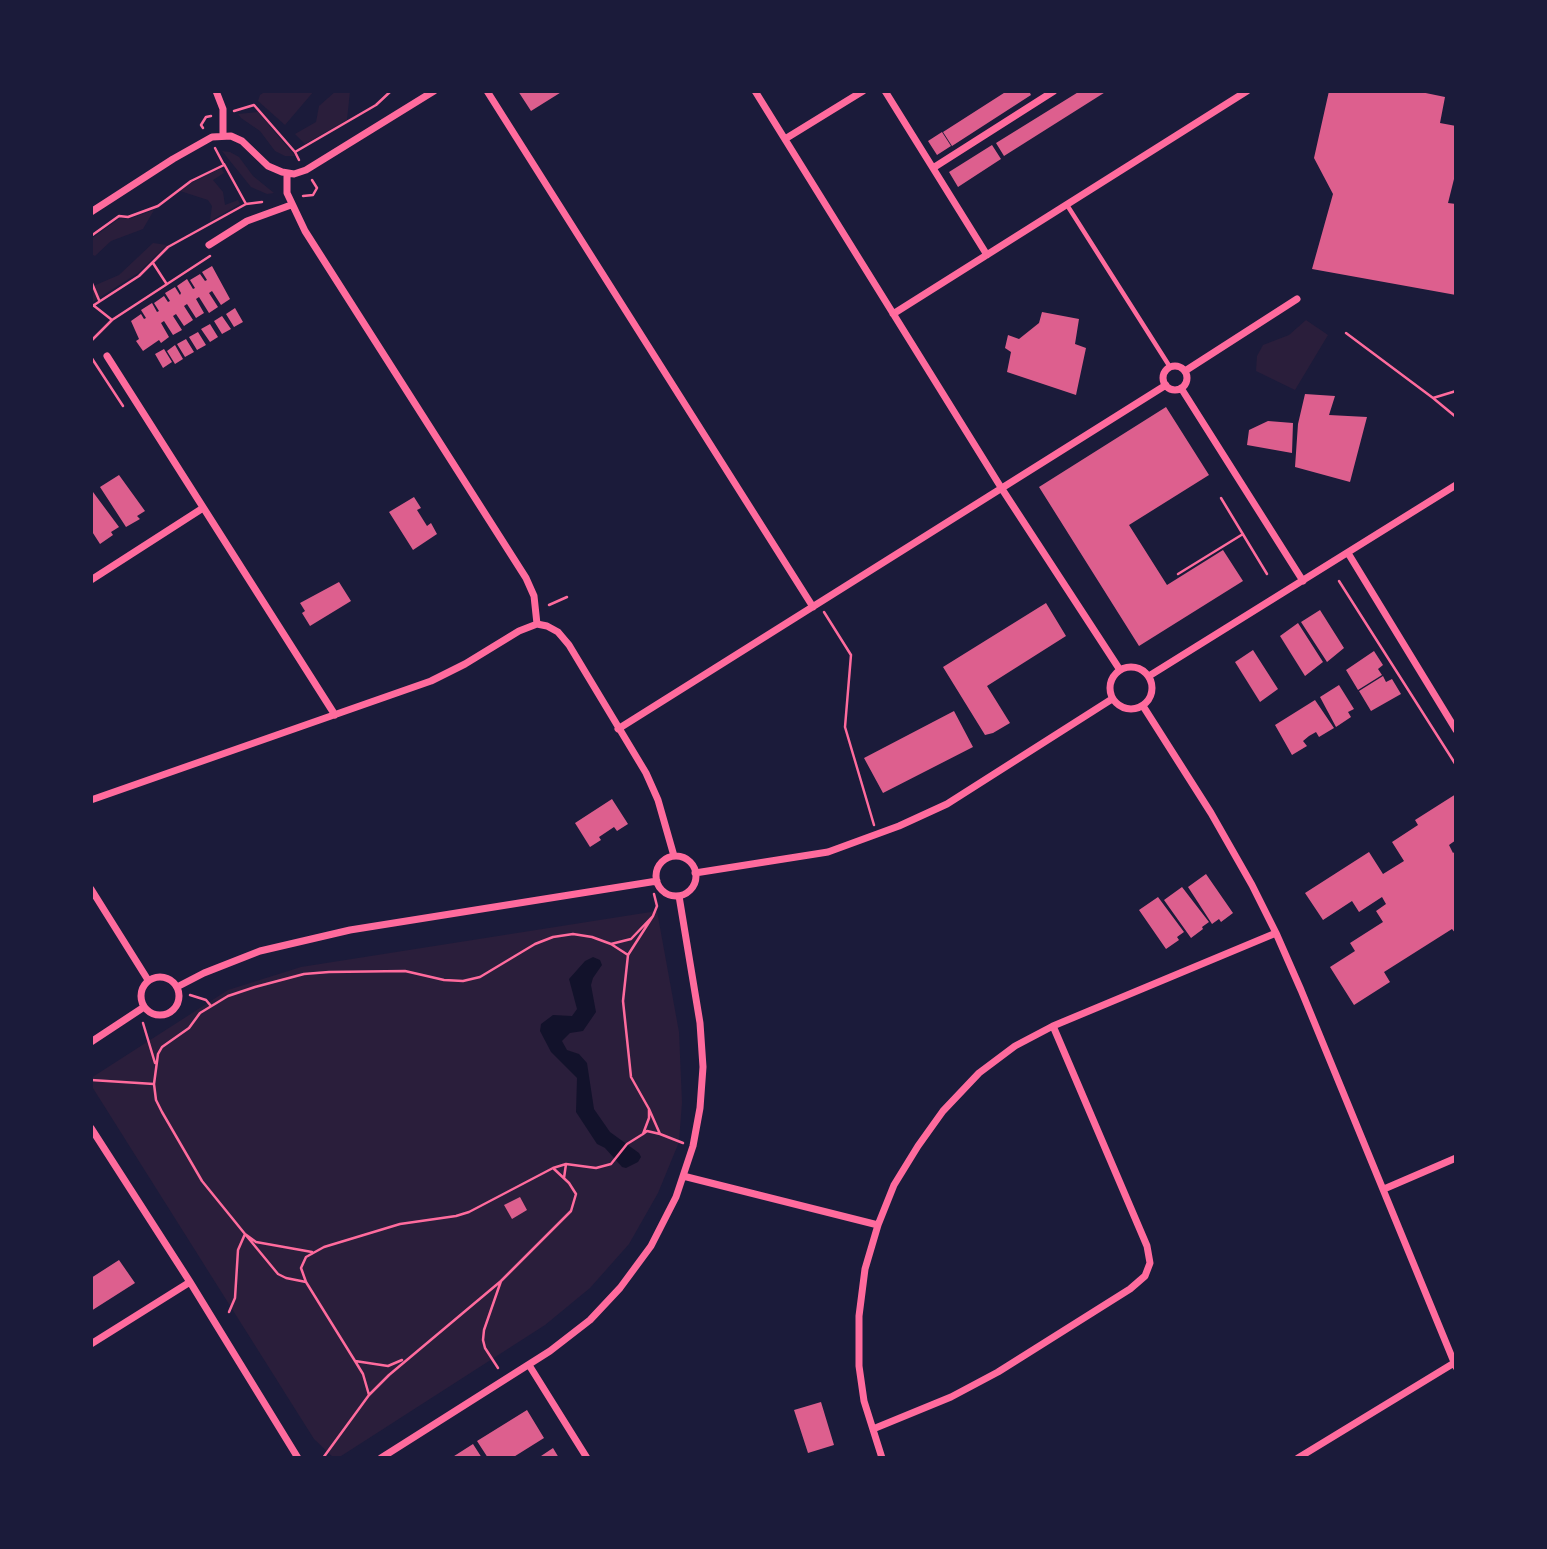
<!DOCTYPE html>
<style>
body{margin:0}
#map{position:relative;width:1547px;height:1549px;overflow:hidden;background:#1b1b3a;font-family:Montserrat,sans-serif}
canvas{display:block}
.frame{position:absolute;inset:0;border:93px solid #1b1b3a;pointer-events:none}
</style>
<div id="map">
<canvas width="1547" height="1549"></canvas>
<div class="frame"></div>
</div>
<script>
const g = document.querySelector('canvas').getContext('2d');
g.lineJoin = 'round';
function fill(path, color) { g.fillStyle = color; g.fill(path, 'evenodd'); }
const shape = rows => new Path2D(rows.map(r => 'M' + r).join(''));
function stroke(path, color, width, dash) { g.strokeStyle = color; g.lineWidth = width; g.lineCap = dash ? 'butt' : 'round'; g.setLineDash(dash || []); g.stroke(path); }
const green = shape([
 [266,91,314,91,285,125,258,101,260,95],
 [336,91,350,91,347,120,305,144,295,134,316,122,319,106],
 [258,112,295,156,285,156,275,151,260,131,241,118,238,114],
 [222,151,230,152,239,157,253,176,274,193,267,194,251,187],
 [221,168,224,173,213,180,223,192,225,205,238,200,240,204,210,221,212,206,208,200,180,191,191,183],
 [154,210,143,229,111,241,95,256,91,254,91,239,120,218,129,219],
 [153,243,167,245,138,273,91,303,91,287,119,275],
 [1306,320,1328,335,1295,390,1256,371,1257,356,1263,345,1289,335],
 [657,911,679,1032,682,1102,679,1142,658,1193,629,1244,590,1288,545,1325,338,1458,334,1458,314,1439,91,1085,91,1078,228,990,301,967]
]);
const water = shape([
 [593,957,600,960,602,965,593,978,591,985,596,1012,583,1031,570,1033,562,1041,567,1050,579,1054,587,1063,594,1109,610,1132,639,1153,641,1157,638,1162,626,1168,622,1167,605,1148,597,1144,576,1112,577,1078,551,1052,540,1031,541,1024,553,1015,572,1016,577,1009,569,979,585,961]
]);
const building = shape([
 [518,91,563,91,531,111],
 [1007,91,1029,91,1031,95,952,146,943,132],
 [1080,91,1107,91,1004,156,996,143],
 [1329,91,1416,91,1445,97,1440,123,1456,126,1456,171,1448,203,1456,204,1456,295,1312,269,1333,194,1314,158],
 [942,132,951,146,937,155,928,141],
 [992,145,1001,159,958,187,949,172],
 [212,266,230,299,221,305,212,291,209,293,218,307,209,313,199,297,196,299,204,313,196,318,187,304,184,306,193,320,184,326,176,314,173,316,182,330,173,335,164,321,161,323,169,337,161,343,159,340,143,351,136,341,139,339,131,321,141,314,144,319,146,318,141,310,152,303,157,312,159,311,154,303,164,296,168,302,170,301,165,293,175,287,180,295,181,293,177,286,187,279,193,289,195,288,190,280,200,274,205,281,207,280,202,272],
 [235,308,243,322,234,327,226,314],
 [1042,312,1079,319,1075,344,1086,348,1076,395,1007,372,1011,352,1005,348,1008,335,1019,339,1039,323],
 [222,316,231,329,222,334,214,321],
 [210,324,218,337,210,342,201,329],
 [198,332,206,345,197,350,189,337],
 [186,339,194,352,185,357,177,344],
 [175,345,183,359,175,364,167,351],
 [164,349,172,362,163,368,155,354],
 [1305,394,1335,396,1329,415,1367,417,1350,482,1295,467,1298,424],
 [1166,407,1209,475,1129,525,1167,585,1223,550,1243,581,1139,646,1039,487],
 [1268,421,1293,423,1292,453,1247,445,1249,430],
 [119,475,145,511,137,516,140,519,126,527,100,487],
 [93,492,119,527,111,532,113,535,100,544,91,530,91,493],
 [414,497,421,508,417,510,427,526,431,523,437,534,413,550,389,512],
 [339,582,351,601,310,626,302,613,305,611,300,603],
 [1046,603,1066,636,987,686,1010,723,993,733,985,735,943,667],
 [1320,610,1344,648,1327,662,1301,622],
 [1298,623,1323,662,1305,676,1280,636],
 [1253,650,1278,689,1260,702,1235,662],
 [1374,651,1383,665,1378,669,1382,675,1358,690,1346,670],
 [1383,676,1386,682,1392,679,1401,694,1371,711,1359,691],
 [1339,685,1354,709,1348,712,1351,717,1336,727,1320,697],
 [1315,700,1334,728,1319,737,1316,732,1309,736,1303,741,1307,746,1292,755,1275,725],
 [954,711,973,747,883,793,864,758],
 [1456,794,1456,840,1449,845,1453,853,1456,851,1456,934,1452,929,1384,972,1390,982,1354,1005,1330,967,1355,951,1350,943,1383,922,1376,911,1386,904,1382,897,1359,912,1352,901,1323,920,1305,893,1369,852,1383,874,1404,861,1392,842,1418,825,1415,820],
 [612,799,628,824,617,831,614,827,599,837,601,840,590,847,575,823],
 [1206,874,1233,913,1221,922,1219,919,1212,924,1188,887],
 [1182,887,1209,922,1202,927,1203,929,1191,938,1164,900],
 [1158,897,1184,932,1177,937,1179,940,1166,949,1139,910],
 [520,1197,527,1210,512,1219,504,1205],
 [119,1260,135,1283,91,1311,91,1278],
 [821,1402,834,1445,808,1453,794,1410],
 [527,1410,544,1438,512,1458,488,1458,477,1441],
 [473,1444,482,1458,451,1458],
 [553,1448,559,1458,538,1458]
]);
const path = shape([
 [234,111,254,105,295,152],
 [203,128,201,125,206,117,211,116],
 [299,160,295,152,376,105,391,91],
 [224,164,246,204],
 [303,196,313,195,317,188,312,180],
 [91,236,119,216,128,217,158,206,191,181,224,165,215,148],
 [153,263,166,283],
 [91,281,99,300],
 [93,305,112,320],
 [91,307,139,276,168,247,246,204,262,202],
 [1346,333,1433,398,1456,417],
 [91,341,112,320,210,256],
 [91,357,123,406],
 [1433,398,1456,391],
 [1221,498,1267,574],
 [1178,574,1243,534],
 [1339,581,1456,765],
 [549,605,567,597],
 [824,612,851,655,845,727,874,825],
 [653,916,657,906,654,894],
 [611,944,631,939,653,916,628,955],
 [190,995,206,1000,211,1006],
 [143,1023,155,1063],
 [91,1080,154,1084],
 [660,1134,647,1131,643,1134,649,1118,649,1109,660,1134,683,1143],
 [566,1164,596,1168,611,1164,627,1144,643,1134],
 [306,1282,286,1278,278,1274,245,1234,256,1242,312,1252],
 [229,1312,235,1298,238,1250,245,1234,202,1181,162,1112,156,1100,154,1084,158,1054,162,1047,189,1028,200,1013,228,996,255,987,304,974,329,972,405,971,444,980,463,981,480,977,535,944,553,937,573,934,592,937,611,944,628,955,623,1001,631,1077,649,1109],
 [355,1361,388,1366,402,1360],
 [498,1368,485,1348,483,1340,484,1330,501,1281],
 [369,1395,363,1374,355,1361,306,1282,301,1268,306,1257,324,1247,400,1224,456,1216,469,1212,553,1168,566,1164,564,1178],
 [323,1458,369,1395,389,1375,501,1281,571,1211,576,1194,569,1183,553,1168]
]);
const service = shape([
 [1067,205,1170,367]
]);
const minor = shape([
 [216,91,223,109,223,136],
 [487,91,813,607],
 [755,91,1002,489,1120,670],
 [885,91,987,255],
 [785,139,863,91],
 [933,168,1054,91],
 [287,174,287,193,305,231,526,578,534,596,537,624,547,626,558,632,569,645,646,773,658,800,674,856],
 [91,212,173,159,212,137,231,136,242,141,268,166,282,172,294,174,306,170,434,91],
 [209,245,247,221,291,205],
 [893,314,1247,91],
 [107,356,335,715],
 '1163 378a12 12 0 1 1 24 0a12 12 0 1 1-24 0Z',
 [1185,371,1297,299],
 [1181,388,1303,581],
 [1348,553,1456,730],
 [91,580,203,508],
 '1110 688a21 21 0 1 1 42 0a21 21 0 1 1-42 0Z',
 [1149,676,1456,485],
 [1143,706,1211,813,1252,885,1276,933,1301,990,1456,1367],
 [618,729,1166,385],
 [91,800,431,681,465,664,519,631,537,624],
 '656 876a20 20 0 1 1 40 0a20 20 0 1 1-40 0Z',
 [695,873,828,852,899,826,947,804,1112,699],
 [91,889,148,980],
 '141 996a19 19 0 1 1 38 0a19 19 0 1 1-38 0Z',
 [177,987,204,973,260,951,350,930,657,881],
 [91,1042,144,1007],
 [91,1128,190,1282,298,1458],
 [683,1176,878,1225],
 [1384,1189,1456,1158],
 [91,1344,190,1282],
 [529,1365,587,1458],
 [873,1429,951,1397,998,1372,1130,1289,1145,1276,1150,1263,1147,1246,1053,1026],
 [381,1458,550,1351,590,1320,620,1288,651,1246,676,1197,693,1146,700,1108,703,1067,700,1023,679,896],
 [882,1458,864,1401,859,1366,859,1316,865,1269,878,1225,894,1185,918,1146,943,1111,979,1073,1015,1046,1053,1026,1276,933],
 [1298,1458,1454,1363]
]);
fill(green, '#2a1e3b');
fill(water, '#12122b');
fill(building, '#dd5f8e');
stroke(path, '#ff6b9d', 2.5);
stroke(service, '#ff6b9d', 4.5);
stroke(minor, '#ff6b9d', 7);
</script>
